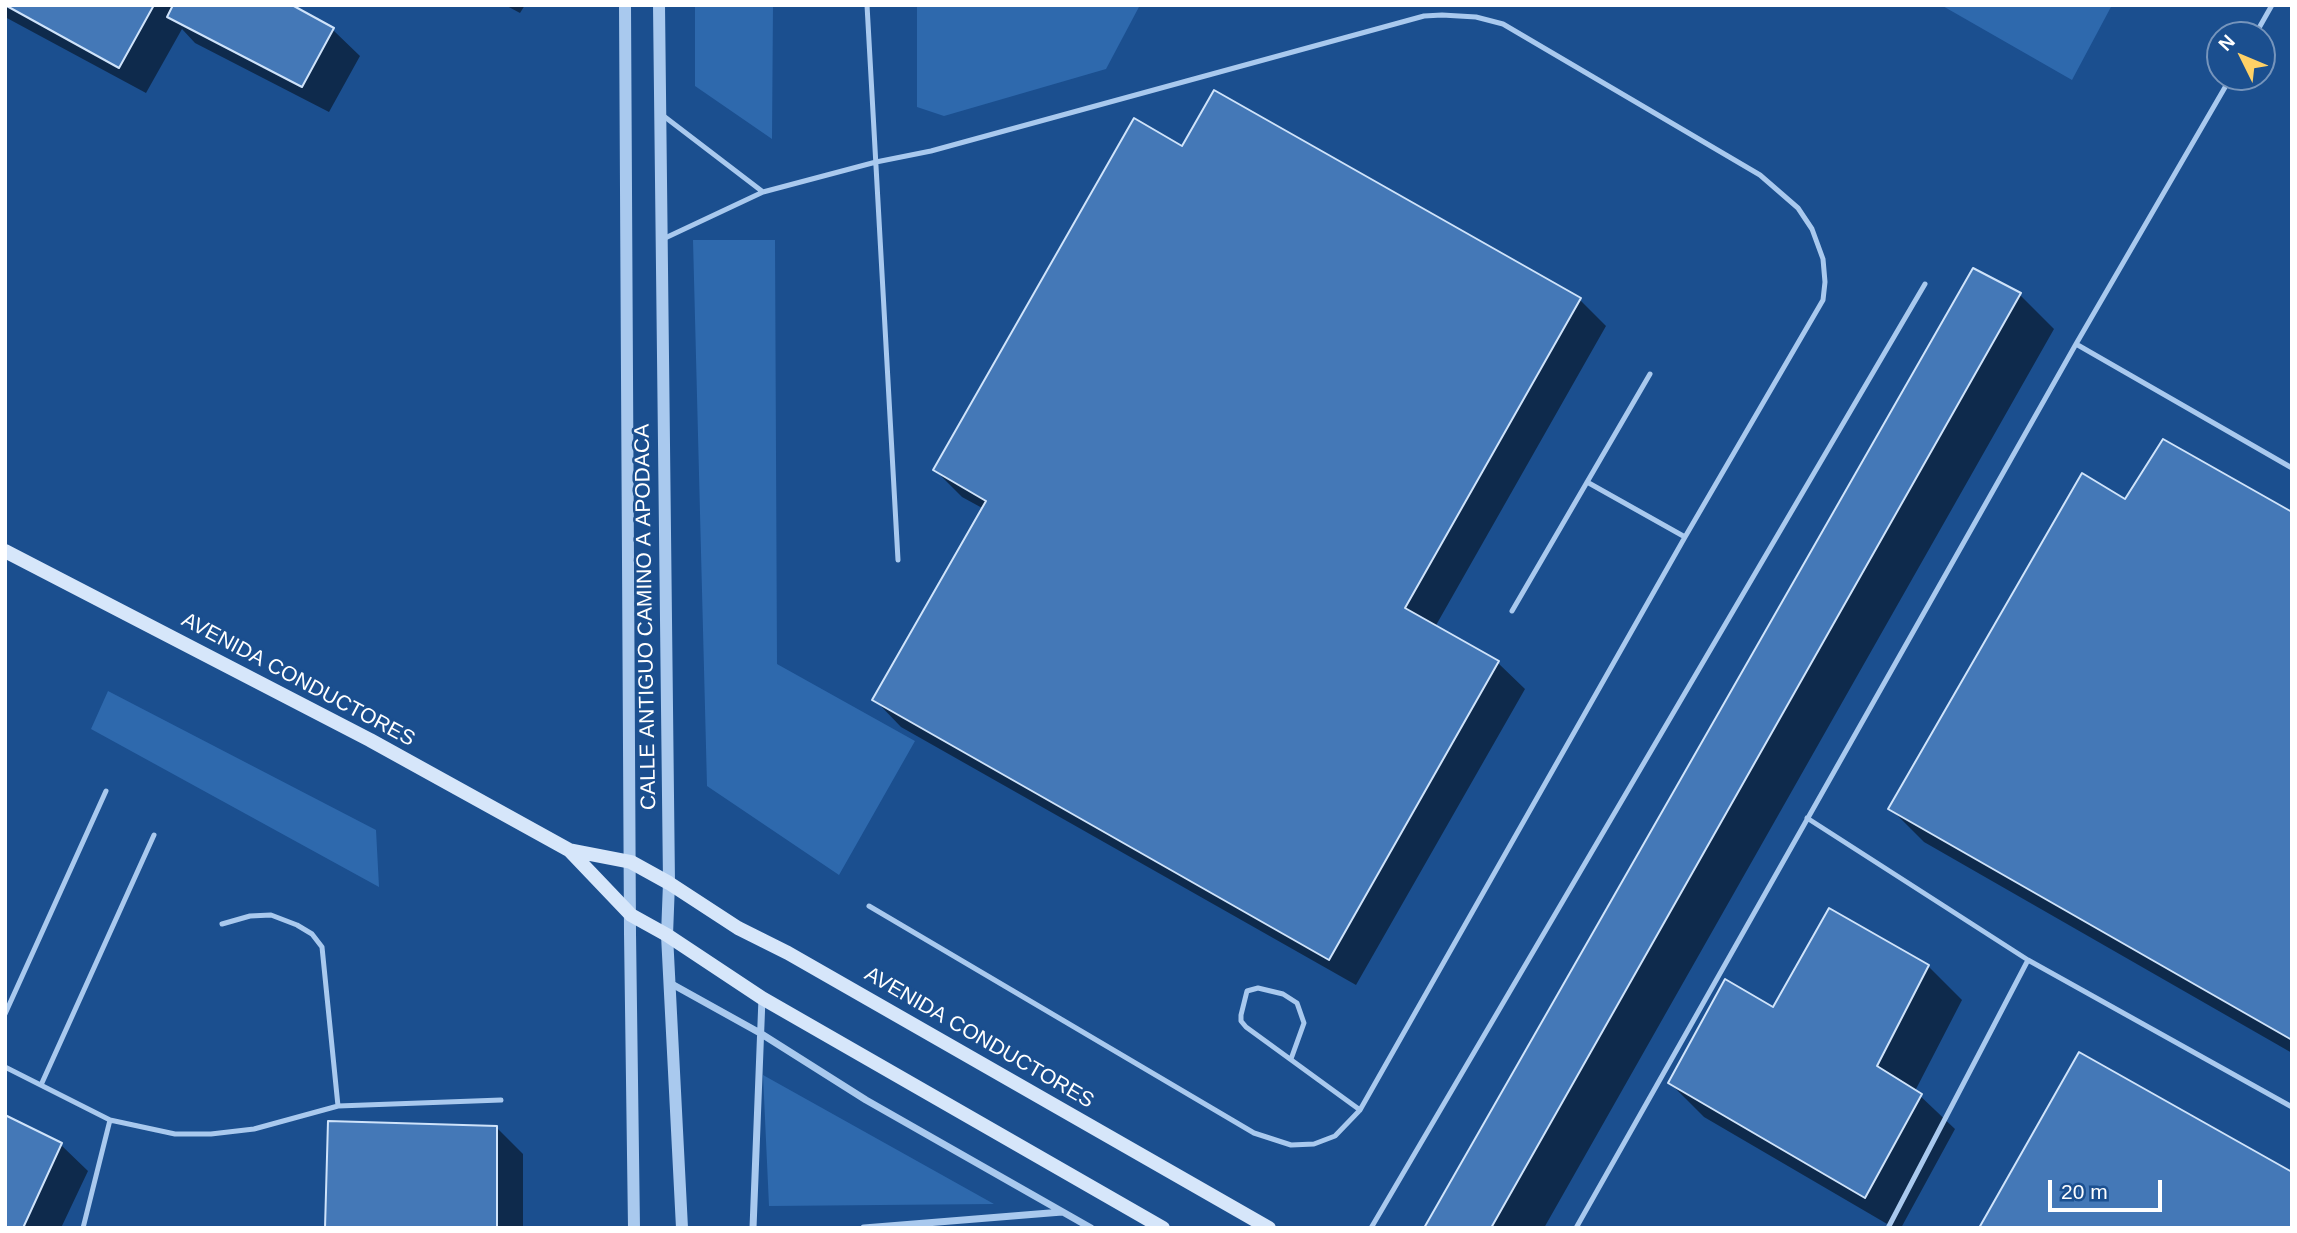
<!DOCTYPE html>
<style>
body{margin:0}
#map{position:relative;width:2297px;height:1233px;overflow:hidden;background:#1b4f8f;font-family:Helvetica,sans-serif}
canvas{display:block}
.frame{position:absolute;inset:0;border:7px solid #fff;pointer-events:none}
.north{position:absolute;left:2206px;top:21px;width:70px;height:70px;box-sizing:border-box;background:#1b4f8f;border:2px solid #7695bc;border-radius:50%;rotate:313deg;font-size:19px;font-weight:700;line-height:28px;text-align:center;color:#fff}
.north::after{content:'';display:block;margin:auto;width:24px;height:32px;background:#ffd166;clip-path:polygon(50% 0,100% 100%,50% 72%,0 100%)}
.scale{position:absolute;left:2048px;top:1180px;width:114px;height:32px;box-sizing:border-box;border:4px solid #fff;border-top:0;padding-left:9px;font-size:21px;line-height:24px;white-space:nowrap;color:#fff;-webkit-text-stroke:5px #1b4f8f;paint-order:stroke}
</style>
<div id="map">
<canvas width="2297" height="1233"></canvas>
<div class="frame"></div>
<div class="north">N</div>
<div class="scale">20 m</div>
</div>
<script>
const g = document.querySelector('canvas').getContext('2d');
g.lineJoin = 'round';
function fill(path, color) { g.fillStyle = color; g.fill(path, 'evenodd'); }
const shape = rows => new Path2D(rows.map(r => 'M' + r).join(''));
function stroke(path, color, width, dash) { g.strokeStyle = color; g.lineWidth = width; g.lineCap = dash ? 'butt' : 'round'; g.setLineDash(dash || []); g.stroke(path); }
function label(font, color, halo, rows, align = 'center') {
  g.font = font + ' Helvetica,sans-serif'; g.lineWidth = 5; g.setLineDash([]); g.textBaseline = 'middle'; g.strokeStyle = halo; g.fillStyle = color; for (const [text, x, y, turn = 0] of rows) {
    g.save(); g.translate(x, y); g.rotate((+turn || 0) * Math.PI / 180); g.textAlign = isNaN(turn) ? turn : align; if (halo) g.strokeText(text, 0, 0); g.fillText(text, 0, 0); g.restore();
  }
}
const green = shape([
 [695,5,773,5,772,139,695,86],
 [917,5,1140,5,1106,69,944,116,917,107],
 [1941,5,2112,5,2072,80],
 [693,240,775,240,777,664,915,741,839,875,707,786],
 [108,691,376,830,379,887,91,729],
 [763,1075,994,1204,769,1206]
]);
const shadow = shape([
 [5,5,288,5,333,30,360,56,329,112,195,43,182,29,146,93,5,17],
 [505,5,525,5,520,13],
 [1183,148,1580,300,1606,326,1435,627,1498,663,1525,689,1356,985,901,727,875,700,984,509,962,497,935,470],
 [1974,270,2020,295,2054,329,1544,1228,1426,1228],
 [2126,501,2292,514,2292,1053,1924,842,1890,808],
 [1928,966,1962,1000,1915,1091,1955,1129,1901,1228,1894,1228,1704,1117,1670,1083,1774,1009],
 [497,1128,523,1154,523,1228,327,1228],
 [61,1145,88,1171,61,1228,5,1228]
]);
const building = shape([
 [5,5,154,5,119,68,5,5],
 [173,5,292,5,334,28,302,87,167,17,173,5],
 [1214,90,1581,298,1405,608,1499,661,1329,960,872,700,986,501,933,470,1134,118,1182,146,1214,90],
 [1973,268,2021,293,1491,1228,1424,1228,1973,268],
 [2163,439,2292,512,2292,1040,1888,809,2082,473,2125,499,2163,439],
 [1829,908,1929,965,1877,1066,1922,1094,1865,1198,1668,1083,1725,979,1773,1007,1829,908],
 [2079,1052,2292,1172,2292,1228,1979,1228,2079,1052],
 [5,1115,62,1143,23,1228,5,1228,5,1115],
 [328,1121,497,1126,497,1228,325,1228,328,1121]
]);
const service = shape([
 [867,5,898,560],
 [2255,35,2272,5],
 [661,114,763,192,663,239],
 [763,192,876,162,931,151,1424,16,1442,15,1476,17,1503,24,1760,175,1798,208,1812,229,1823,259,1825,282,1823,300,1685,537,1360,1110,1335,1136,1314,1144,1291,1145,1254,1133,869,906],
 [2076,344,2292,468],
 [1587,482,1685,537],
 [1512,611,1650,374],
 [1807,818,2028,960],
 [5,1014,106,791],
 [1291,1059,1304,1023,1297,1003,1283,994,1258,988,1247,991,1241,1015,1241,1021,1246,1027,1360,1110],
 [5,1067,110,1120,175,1134,211,1134,254,1129,338,1106,322,947,312,934,297,925,271,915,250,916,222,924],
 [41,1085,154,835],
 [338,1106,501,1100],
 [83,1228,110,1120],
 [1371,1228,1925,284],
 [1576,1228,2076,344,2231,77],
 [1888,1228,2028,960,2292,1107]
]);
const minor = shape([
 [670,983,760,1033,866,1100,1091,1228],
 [753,1228,762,998],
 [864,1228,1062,1212]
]);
const tertiary = shape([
 [625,5,630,933,634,1228],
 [659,5,669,883,667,935,682,1228]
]);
const secondary = shape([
 [5,551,370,740,569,850,631,862,669,883,738,928,788,953,1269,1228],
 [569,850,631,915,667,935,762,998,1163,1228]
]);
const streetNames = [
 ["CALLE ANTIGUO CAMINO A APODACA",646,617,-91],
 ["AVENIDA CONDUCTORES",298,680,28],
 ["AVENIDA CONDUCTORES",979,1038,30]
];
fill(green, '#2e69ad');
fill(shadow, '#0007');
fill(building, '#4478b7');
stroke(building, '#cfe3fa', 2);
stroke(service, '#a9c9ee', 5);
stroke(minor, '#a9c9ee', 7);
stroke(tertiary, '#a9c9ee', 12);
stroke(secondary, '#d6e6fa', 14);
label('21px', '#fff', '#1b4f8f', streetNames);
</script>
